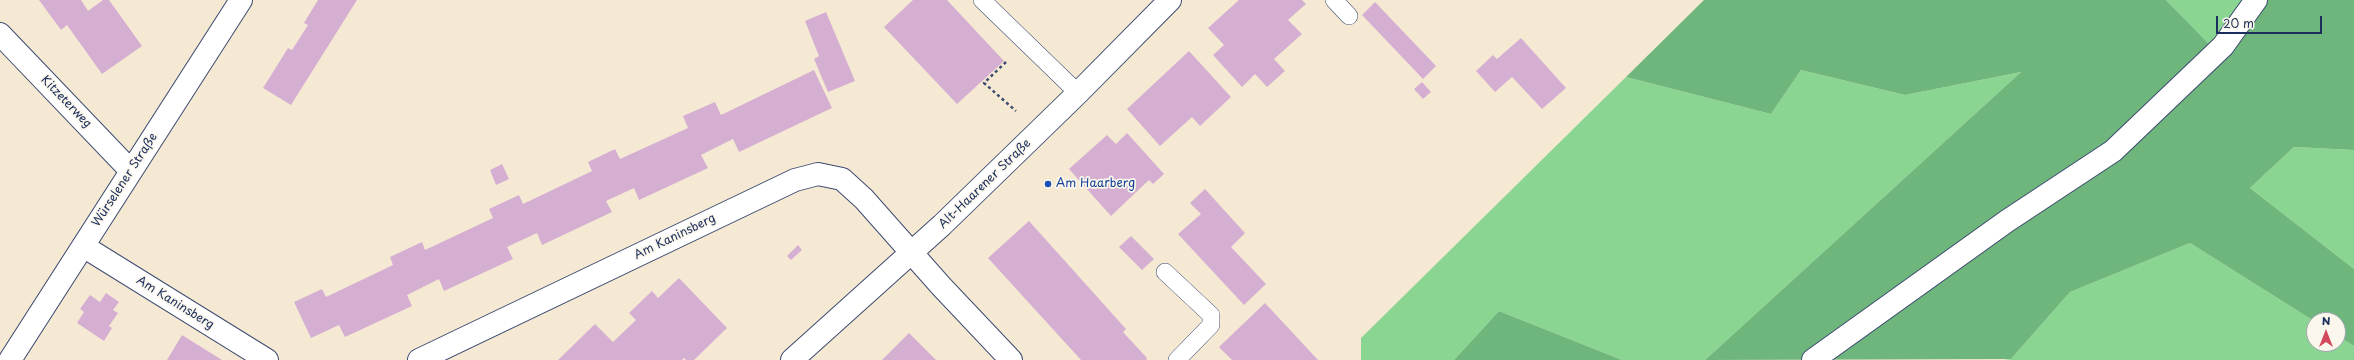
<!DOCTYPE html>
<meta charset="utf-8">
<style>
body{margin:0}
#map{position:relative;width:2354px;height:360px;overflow:hidden;background:#f6e9d4;font-family:"Playpen Sans",sans-serif}
canvas{display:block}
.north{position:absolute;left:2306px;top:312px;width:40px;height:40px;box-sizing:border-box;background:#fbf7ec;border:1px solid #a1a7b3;border-radius:50%;rotate:0deg;font-size:11px;font-weight:700;line-height:16px;text-align:center;color:#1b2f5e}
.north::after{content:'';display:block;margin:auto;width:14px;height:18px;background:#d1495b;clip-path:polygon(50% 0,100% 100%,50% 72%,0 100%)}
.scale{position:absolute;left:2216px;top:16px;width:106px;height:18px;box-sizing:border-box;border:2px solid #1b2f5e;border-top:0;padding-left:5px;font-size:12px;line-height:14px;white-space:nowrap;color:#1b2f5e;-webkit-text-stroke:3px #fbf7ec;paint-order:stroke}
</style>
<div id="map">
<canvas width="2354" height="360"></canvas>
<div class="north">N</div>
<div class="scale">20 m</div>
</div>
<script>
const g = document.querySelector('canvas').getContext('2d');
g.lineJoin = 'round';
function fill(path, color) { g.fillStyle = color; g.fill(path, 'evenodd'); }
const shape = rows => new Path2D(rows.map(r => 'M' + r).join(''));
function stroke(path, color, width, dash) { g.strokeStyle = color; g.lineWidth = width; g.lineCap = dash ? 'butt' : 'round'; g.setLineDash(dash || []); g.stroke(path); }
function label(font, color, halo, rows, align = 'center') {
  g.font = font + ' "Playpen Sans",sans-serif'; g.lineWidth = 3.5; g.setLineDash([]); g.textBaseline = 'middle'; g.strokeStyle = halo; g.fillStyle = color; for (const [text, x, y, turn = 0] of rows) {
    g.save(); g.translate(x, y); g.rotate((+turn || 0) * Math.PI / 180); g.textAlign = isNaN(turn) ? turn : align; if (halo) g.strokeText(text, 0, 0); g.fillText(text, 0, 0); g.restore();
  }
}
const green = shape([
 [2166,0,2251,0,2210,45],
 [1801,70,1905,95,2021,72,1705,360,1622,360,1499,311,1454,360,1361,360,1361,338,1626,77,1771,114],
 [2294,147,2354,150,2354,269,2250,188],
 [2190,243,2314,321,2314,344,2338,344,2338,336,2354,346,2354,360,2003,360,2011,359,2070,292]
]);
const forest = shape([
 [1704,0,2166,0,2210,45,2251,0,2354,0,2354,150,2294,147,2250,188,2354,269,2354,346,2338,336,2338,320,2314,321,2190,243,2070,292,2011,359,1705,360,2021,72,1905,95,1801,70,1771,114,1626,77],
 [1499,311,1622,360,1454,360]
]);
const building = shape([
 [39,0,81,0,88,11,103,0,109,0,142,46,102,74,67,25,61,30],
 [318,0,357,0,291,105,263,88,288,48,292,50,308,25,304,23],
 [913,0,947,0,1004,61,957,104,884,27],
 [1239,0,1302,0,1306,4,1288,20,1302,34,1274,59,1285,71,1267,87,1255,74,1242,87,1213,55,1224,45,1208,28],
 [1375,2,1436,66,1423,79,1362,15],
 [826,12,855,81,828,92,814,59,819,56,805,21],
 [1521,38,1566,88,1542,109,1512,77,1495,92,1476,71,1493,55,1497,59],
 [1189,51,1231,97,1200,126,1192,117,1160,146,1127,109],
 [814,70,832,108,739,152,733,139,701,155,708,168,639,200,634,188,606,201,612,212,542,245,537,233,507,247,513,259,444,291,439,279,407,295,412,306,345,337,339,325,311,338,294,302,322,289,326,297,393,265,390,257,422,242,425,250,493,218,489,209,519,195,523,204,592,171,588,162,615,149,620,159,688,128,683,116,715,102,721,115],
 [1422,82,1431,92,1423,99,1414,89],
 [1127,133,1164,174,1153,184,1149,180,1111,216,1069,169,1107,135,1116,144],
 [502,164,509,179,496,185,490,170],
 [1205,189,1245,233,1231,247,1266,284,1244,305,1178,234,1201,214,1190,203],
 [1029,221,1126,329,1123,332,1147,358,1146,360,1081,360,988,258],
 [1131,236,1154,259,1142,270,1119,247],
 [798,245,802,250,791,260,787,256],
 [679,278,727,328,694,360,686,360,684,358,682,360,558,360,595,324,613,342,636,320,629,313,652,291,658,298],
 [106,293,119,302,113,310,118,313,109,326,112,328,104,341,77,323,84,312,80,309,90,295,100,302],
 [1265,303,1318,360,1232,360,1219,347],
 [909,333,936,360,882,360],
 [182,335,222,360,167,360]
]);
const path = shape([
 [1006,62,984,83,1016,111]
]);
const service = shape([
 [982,0,1078,93],
 [1334,0,1349,16],
 [1165,272,1211,315,1211,325,1177,360]
]);
const minor = shape([
 [0,34,131,171],
 [83,246,267,360],
 [10,360,241,0],
 [419,360,795,180,818,174,842,179,864,199,941,286,1011,360],
 [1813,360,2007,221,2113,151,2223,46,2256,0]
]);
const secondary = shape([
 [792,360,942,225,1078,93,1170,0]
]);
const markers = [
 [1048,184,4,"#1a4fb4"]
];
const streetNames = [
 ["Kitzeterweg",66,102,46],
 ["Würselener Straße",125,180,-57],
 ["Alt-Haarener Straße",985,184,-44],
 ["Am Kaninsberg",675,237,-26],
 ["Am Kaninsberg",175,303,32]
];
const transitNames = [
 ["Am Haarberg",1056,184]
];
fill(green, '#8ad592');
fill(forest, '#6fb67c');
fill(building, '#d5afd2');
stroke(service, '#3c4b70', 18);
stroke(minor, '#3c4b70', 24);
stroke(secondary, '#3c4b70', 24);
stroke(path, '#3c4b70', 2.5, [3, 3]);
stroke(service, '#fff', 17);
stroke(minor, '#fff', 22);
stroke(secondary, '#fff', 22);
for (const [x, y, r, color] of markers) { const dot = new Path2D(); dot.arc(x, y, r, 0, 2 * Math.PI); g.fillStyle = color; g.fill(dot); stroke(dot, '#fbf7ec', 1.5); }
label('12px', '#1b2f5e', '#fbf7ec', streetNames);
label('12px', '#164399', '#fbf7ec', transitNames, 'left');
</script>
